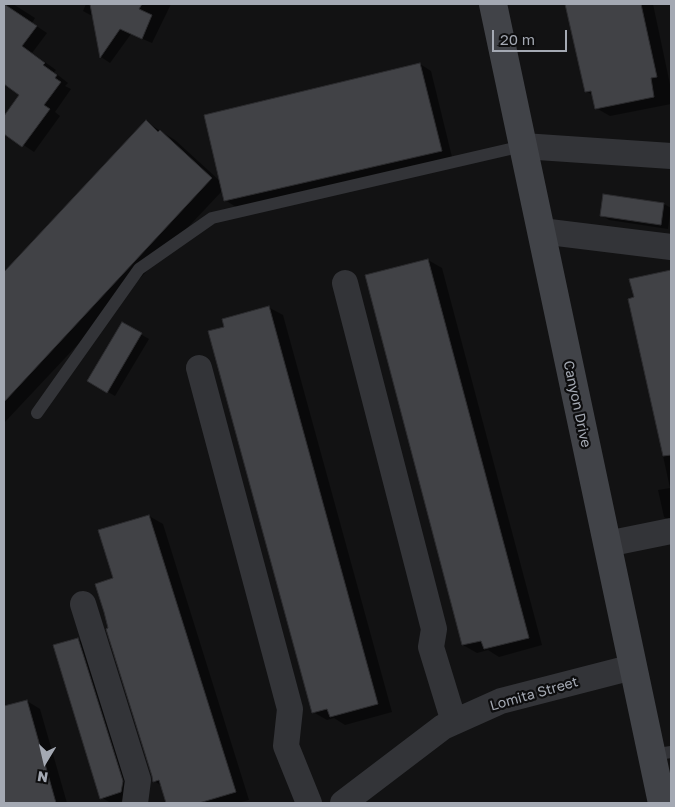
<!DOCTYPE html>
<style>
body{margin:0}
#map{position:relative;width:675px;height:807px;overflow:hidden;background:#121213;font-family:"Golos Text",sans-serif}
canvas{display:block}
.frame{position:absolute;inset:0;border:5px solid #a4a9b3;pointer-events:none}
.north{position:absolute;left:20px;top:737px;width:50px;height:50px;-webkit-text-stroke:4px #0d0d0e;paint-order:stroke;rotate:189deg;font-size:14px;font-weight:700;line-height:20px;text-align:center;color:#a4a9b3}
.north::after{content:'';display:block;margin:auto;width:18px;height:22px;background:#a4a9b3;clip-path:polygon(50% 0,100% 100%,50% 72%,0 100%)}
.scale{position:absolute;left:492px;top:30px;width:75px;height:22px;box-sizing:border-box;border:2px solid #a4a9b3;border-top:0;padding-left:6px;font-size:15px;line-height:18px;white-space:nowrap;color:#a4a9b3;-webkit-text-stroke:4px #0d0d0e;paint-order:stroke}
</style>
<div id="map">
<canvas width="675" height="807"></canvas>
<div class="frame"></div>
<div class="north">N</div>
<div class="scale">20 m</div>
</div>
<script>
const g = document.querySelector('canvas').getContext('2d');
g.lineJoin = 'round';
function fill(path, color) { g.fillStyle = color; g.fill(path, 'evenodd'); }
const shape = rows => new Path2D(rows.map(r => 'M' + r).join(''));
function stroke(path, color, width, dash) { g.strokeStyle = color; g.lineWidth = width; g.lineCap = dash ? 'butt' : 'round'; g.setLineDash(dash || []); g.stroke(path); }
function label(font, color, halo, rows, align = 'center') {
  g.font = font + ' "Golos Text",sans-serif'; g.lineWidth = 4.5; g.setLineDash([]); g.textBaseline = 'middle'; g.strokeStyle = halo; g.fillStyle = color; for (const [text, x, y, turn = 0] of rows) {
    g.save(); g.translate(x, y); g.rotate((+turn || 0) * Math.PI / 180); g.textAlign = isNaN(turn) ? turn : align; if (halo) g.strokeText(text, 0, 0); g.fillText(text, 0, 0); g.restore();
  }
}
const shadow = shape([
 [4,4,13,4,35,18,32,23,47,33,32,53,56,70,54,72,68,83,65,86,71,89,55,112,60,116,34,152,4,132,4,118,21,95,4,77],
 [86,4,171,4,152,43,131,34,110,63,101,57,94,17,83,11],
 [567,4,653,4,671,89,671,104,610,116,596,108,594,96,586,91],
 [420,64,431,71,452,157,236,207,225,200,223,190,4,423,4,274,146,122,175,140,221,182],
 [604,195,664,204,671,208,668,229,609,220,601,215],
 [428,260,442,268,542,645,499,657,488,650,477,653,463,645,366,276],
 [671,271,671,521,664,517,658,490,670,488,629,300,635,298,631,280],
 [268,307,283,315,392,712,345,725,334,718,327,720,313,712,226,328],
 [123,324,149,339,115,396,89,381],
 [149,516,163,524,249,800,237,803,168,803,162,786,154,781,115,579],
 [78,639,89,646,132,798,116,803,111,803,102,798],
 [27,701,40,709,67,803,4,803,4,708]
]);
const building = shape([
 [4,4,37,26,22,46,45,63,43,65,57,75,55,78,61,82,44,105,50,109,22,147,4,134,4,116,19,95,4,84,4,4],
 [90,4,142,4,139,9,152,15,142,39,120,29,100,58,90,4],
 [565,4,641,4,657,77,651,78,654,97,595,109,591,91,585,92,565,4],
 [420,63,442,151,224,201,204,115,420,63],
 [146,120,158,132,160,130,212,178,4,402,4,272,146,120],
 [603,194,664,203,661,225,600,216,603,194],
 [428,259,529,638,484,649,481,641,462,645,365,275,428,259],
 [671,270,671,455,663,456,628,299,634,297,629,279,671,270],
 [269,306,378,704,330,717,327,709,312,713,208,331,224,327,222,319,269,306],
 [122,322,142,333,107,393,87,381,122,322],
 [149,515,236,792,199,803,166,803,159,780,153,782,152,776,106,629,108,628,104,612,95,584,113,578,98,530,149,515],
 [78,638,123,781,121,792,100,799,53,645,78,638],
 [27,700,56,803,4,803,4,706,27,700]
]);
const service = shape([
 [37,413,139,269,212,218,523,146],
 [651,755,671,752]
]);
const minor = shape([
 [523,146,671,156],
 [541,231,671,247],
 [345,283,434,629,431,647,454,722],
 [199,368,290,709,286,746,309,803],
 [607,544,671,531],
 [83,604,138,780,135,803],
 [343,803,443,727,501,701,633,667]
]);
const secondary = shape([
 [493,4,662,803]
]);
const streetNames = [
 ["Canyon Drive",577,404,78],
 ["Lomita Street",534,694,-16]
];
fill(shadow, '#0007');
fill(building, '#414246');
stroke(building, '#2c2c2f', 1);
stroke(service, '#333438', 12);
stroke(minor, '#333438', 26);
stroke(secondary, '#414348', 28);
label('14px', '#a4a9b3', '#0d0d0e', streetNames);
</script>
